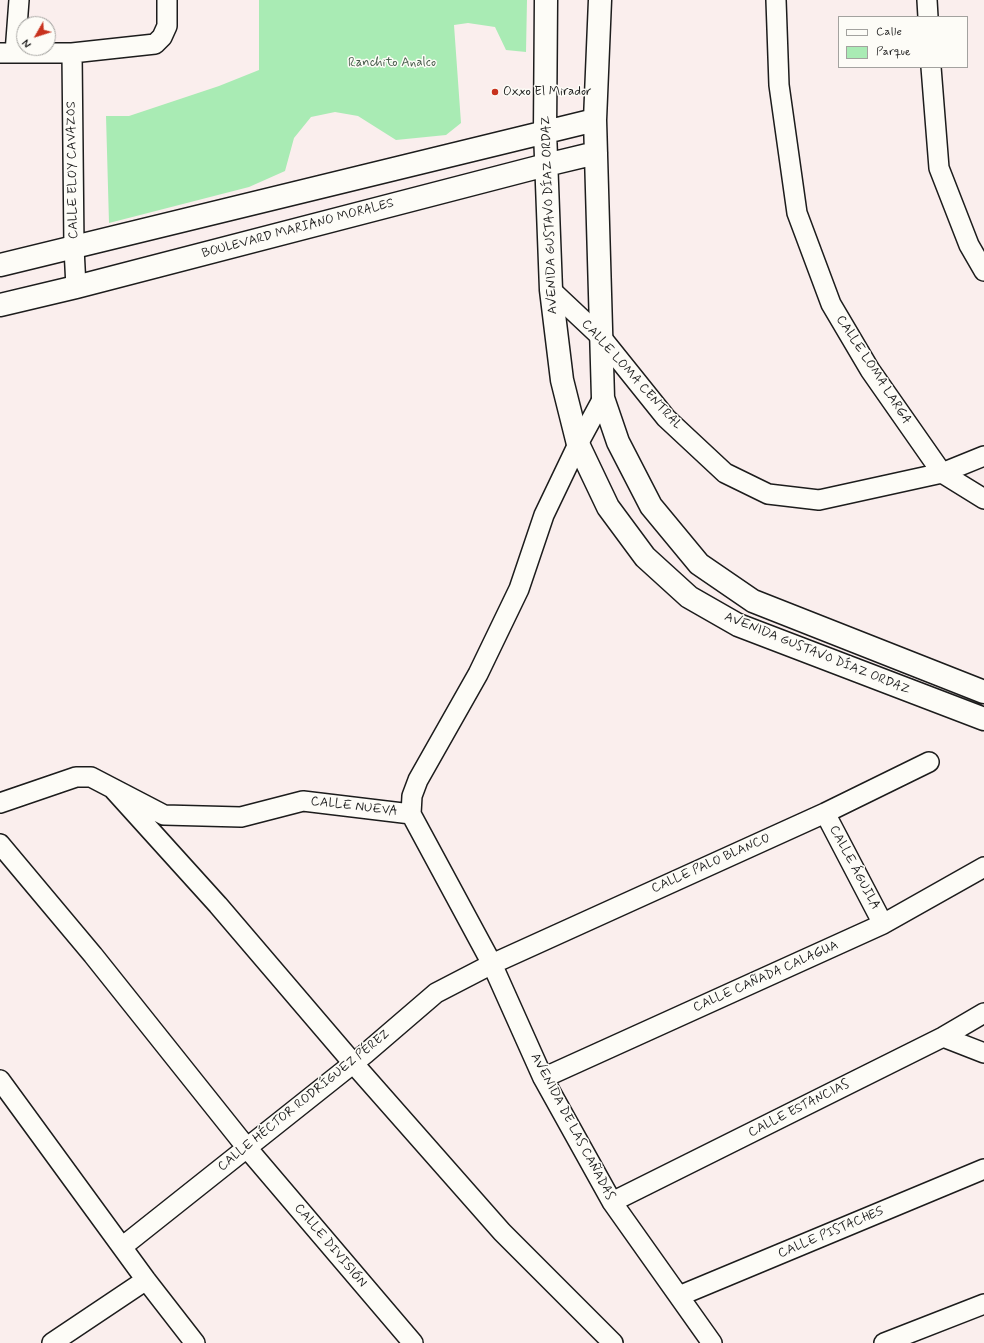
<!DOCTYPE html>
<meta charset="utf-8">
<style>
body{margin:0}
#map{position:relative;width:984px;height:1343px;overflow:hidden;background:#faeeed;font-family:Mynerve,sans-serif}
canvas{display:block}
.legend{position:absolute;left:838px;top:16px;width:130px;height:52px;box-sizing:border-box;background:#fdfcf7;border:1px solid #a3a29f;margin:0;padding:5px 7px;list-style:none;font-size:12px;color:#1c1c1c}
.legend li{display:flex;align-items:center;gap:8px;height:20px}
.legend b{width:20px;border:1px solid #a3a29f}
.north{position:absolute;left:16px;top:16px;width:40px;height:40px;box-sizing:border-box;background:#fdfcf7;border:1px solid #a3a29f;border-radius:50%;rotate:231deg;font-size:11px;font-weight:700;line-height:16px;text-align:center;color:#1c1c1c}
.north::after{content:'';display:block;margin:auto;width:14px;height:18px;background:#c8321e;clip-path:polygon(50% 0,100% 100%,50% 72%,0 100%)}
</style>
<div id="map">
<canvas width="984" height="1343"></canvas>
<ul class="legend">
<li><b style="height:5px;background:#fdfcf7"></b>Calle</li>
<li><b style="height:11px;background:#a9ebb4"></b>Parque</li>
</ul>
<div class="north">N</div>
</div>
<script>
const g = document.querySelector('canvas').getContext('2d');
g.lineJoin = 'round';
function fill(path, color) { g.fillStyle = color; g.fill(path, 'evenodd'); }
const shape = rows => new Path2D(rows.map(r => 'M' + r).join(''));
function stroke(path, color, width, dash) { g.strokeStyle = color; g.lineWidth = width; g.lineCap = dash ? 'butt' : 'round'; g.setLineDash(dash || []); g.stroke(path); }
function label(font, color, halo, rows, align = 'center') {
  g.font = font + ' Mynerve,sans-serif'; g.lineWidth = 3; g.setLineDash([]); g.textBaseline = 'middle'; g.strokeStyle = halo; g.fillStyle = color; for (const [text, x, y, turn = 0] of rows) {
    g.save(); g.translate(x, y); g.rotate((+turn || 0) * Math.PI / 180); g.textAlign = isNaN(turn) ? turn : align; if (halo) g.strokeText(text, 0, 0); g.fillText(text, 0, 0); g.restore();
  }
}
const green = shape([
 [259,0,527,0,526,52,506,50,495,27,468,23,454,25,461,123,446,135,396,140,358,116,335,112,311,117,294,138,285,171,249,187,109,223,106,116,129,116,219,86,259,70]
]);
const street = shape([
 [776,0,779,85,797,213,831,304,870,370,942,473,984,499],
 [927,0,928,17],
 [0,53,72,53,155,44,162,37,167,26,167,0],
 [15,53,19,0],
 [72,53,74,248,76,287],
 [931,67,939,168,969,245,984,271],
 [551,290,601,337,666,418,725,473,768,494,819,500,942,473,984,456],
 [114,790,218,905,353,1063,502,1232,613,1343],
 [0,803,76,777,91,777,164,815,241,817,303,801,411,814],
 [825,813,883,924],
 [411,814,492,964,543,1078,612,1202,712,1343],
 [411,814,412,796,418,780,478,674,519,589,544,515,578,444,603,398],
 [0,844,93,955,247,1148,413,1343],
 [943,1037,984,1053],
 [543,1078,883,924,984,867],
 [0,1080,146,1280,195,1343],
 [612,1202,943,1037,984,1013],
 [122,1247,365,1054,436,993,492,964,825,813,929,762],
 [679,1296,984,1169],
 [52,1343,146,1280],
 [884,1343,984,1304]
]);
const secondary = shape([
 [546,0,545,131,551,290,562,380,578,444,608,507,645,557,689,597,738,625,984,719],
 [600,0,595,120,603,398,618,442,651,506,699,564,753,601,984,692],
 [0,265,595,120],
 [0,305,76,287,546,165,596,153]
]);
const markers = [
 [495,92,4,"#c8321e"]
];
const parkNames = [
 ["Ranchito Analco",392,63]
];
const poiNames = [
 ["Oxxo El Mirador",503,92]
];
const streetNames = [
 ["CALLE ELOY CAVAZOS",73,170,-91],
 ["AVENIDA GUSTAVO DÍAZ ORDAZ",550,215,-92],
 ["BOULEVARD MARIANO MORALES",298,229,-15],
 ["CALLE LOMA LARGA",873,370,57],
 ["CALLE LOMA CENTRAL",631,375,48],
 ["AVENIDA GUSTAVO DÍAZ ORDAZ",817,654,22],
 ["CALLE NUEVA",354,807,7],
 ["CALLE PALO BLANCO",711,864,-24],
 ["CALLE ÁGUILA",854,868,62],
 ["CALLE CAÑADA CALAGUA",766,977,-24],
 ["CALLE HÉCTOR RODRÍGUEZ PÉREZ",304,1101,-39],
 ["CALLE ESTANCIAS",799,1109,-27],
 ["AVENIDA DE LAS CAÑADAS",572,1127,62],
 ["CALLE PISTACHES",831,1233,-23],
 ["CALLE DIVISIÓN",330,1246,50]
];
fill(green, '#a9ebb4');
stroke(street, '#1c1c1c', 22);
stroke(secondary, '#1c1c1c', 25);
stroke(street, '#fdfcf7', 19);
stroke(secondary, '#fdfcf7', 22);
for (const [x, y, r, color] of markers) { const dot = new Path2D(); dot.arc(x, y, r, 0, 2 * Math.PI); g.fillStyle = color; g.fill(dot); stroke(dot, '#fdfcf7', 1.5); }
label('13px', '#465a4a', '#fdfcf7', parkNames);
label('13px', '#1c1c1c', '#fdfcf7', poiNames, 'left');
label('13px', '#1c1c1c', '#fdfcf7', streetNames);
</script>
